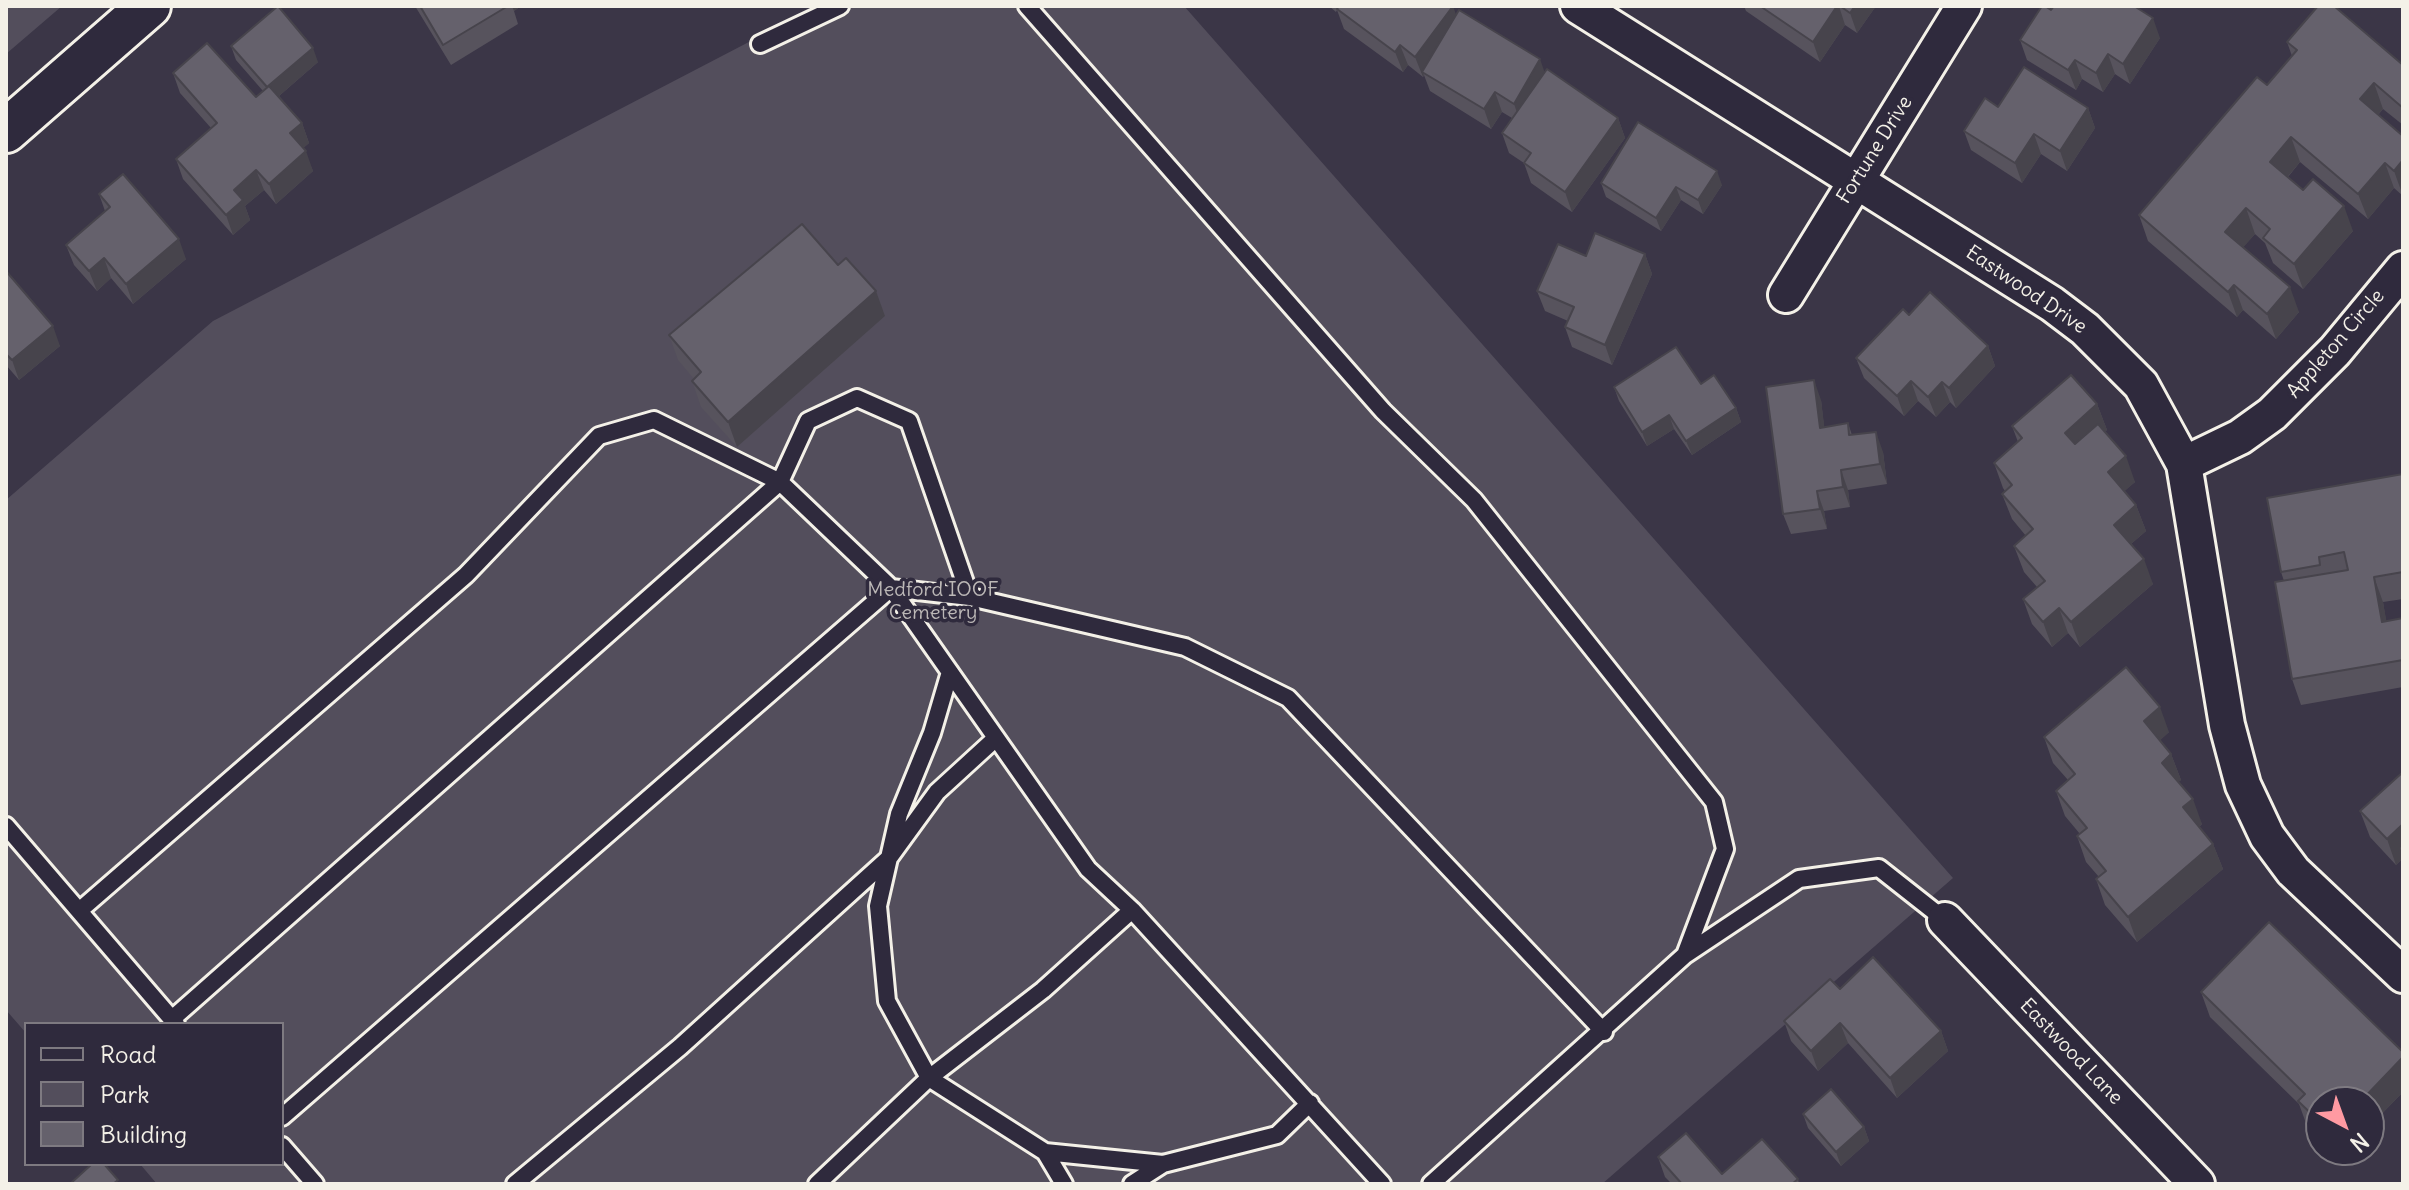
<!DOCTYPE html>
<style>
body{margin:0}
#map{position:relative;width:2409px;height:1190px;overflow:hidden;background:#3b3647;font-family:Delius,sans-serif}
canvas{display:block}
.frame{position:absolute;inset:0;border:8px solid #f4f1e8;pointer-events:none}
.legend{position:absolute;left:24px;top:1022px;width:260px;height:144px;box-sizing:border-box;background:#2f2a3d;border:2px solid #7e7a81;margin:0;padding:10px 14px;list-style:none;font-size:24px;color:#f4f1e8}
.legend li{display:flex;align-items:center;gap:16px;height:40px}
.legend b{width:40px;border:2px solid #7e7a81}
.north{position:absolute;left:2305px;top:1086px;width:80px;height:80px;box-sizing:border-box;background:#2f2a3d;border:2px solid #7e7a81;border-radius:50%;rotate:139deg;font-size:22px;font-weight:700;line-height:32px;text-align:center;color:#f4f1e8}
.north::after{content:'';display:block;margin:auto;width:28px;height:36px;background:#ff9aa2;clip-path:polygon(50% 0,100% 100%,50% 72%,0 100%)}
</style>
<div id="map">
<canvas width="2409" height="1190"></canvas>
<div class="frame"></div>
<ul class="legend">
<li><b style="height:10px;background:#2f2a3d"></b>Road</li>
<li><b style="height:22px;background:#534e5c"></b>Park</li>
<li><b style="height:22px;background:#65616c"></b>Building</li>
</ul>
<div class="north">N</div>
</div>
<script>
const g = document.querySelector('canvas').getContext('2d');
g.lineJoin = 'round';
function fill(path, color) { g.fillStyle = color; g.fill(path, 'evenodd'); }
const shape = rows => new Path2D(rows.map(r => 'M' + r).join(''));
function stroke(path, color, width, dash) { g.strokeStyle = color; g.lineWidth = width; g.lineCap = dash ? 'butt' : 'round'; g.setLineDash(dash || []); g.stroke(path); }
function label(font, color, halo, rows, align = 'center') {
  g.font = font + ' Delius,sans-serif'; g.lineWidth = 7; g.setLineDash([]); g.textBaseline = 'middle'; g.strokeStyle = halo; g.fillStyle = color; for (const [text, x, y, turn = 0] of rows) {
    g.save(); g.translate(x, y); g.rotate((+turn || 0) * Math.PI / 180); g.textAlign = isNaN(turn) ? turn : align; if (halo) g.strokeText(text, 0, 0); g.fillText(text, 0, 0); g.restore();
  }
}
const green = shape([
 [6,6,62,6,6,54],
 [818,6,1184,6,1953,878,1602,1184,157,1184,140,1164,282,1164,282,1024,26,1024,26,1033,6,1010,6,500,213,321]
]);
const service = shape([
 [1027,6,1383,411,1474,500,1714,802,1725,849,1685,955,1431,1184],
 [760,44,840,6],
 [950,672,932,733,899,814,878,906,887,1001,929,1078,1045,1152,1163,1164,1277,1135,1310,1103],
 [6,826,176,1024],
 [79,911,466,575,599,436,654,420,780,482,891,588,970,597,1185,647,1288,698,1604,1032],
 [1685,955,1799,879,1879,868,1945,920],
 [172,1019,780,482,808,421,857,398,909,421,970,597],
 [282,1117,891,588,1088,869,1132,910,1382,1184],
 [282,1146,315,1184],
 [1045,1152,1064,1184],
 [515,1184,680,1047,889,858,937,792,996,738],
 [817,1184,929,1078,1043,990,1132,910],
 [1132,1184,1163,1164]
]);
const minor = shape([
 [1578,6,2052,304,2085,329,2141,385,2184,464,2227,725,2243,785,2267,836,2293,871,2403,975],
 [1786,295,1964,6],
 [2184,464,2240,437,2272,414,2335,351,2403,269],
 [1945,920,2197,1184]
]);
const tertiary = shape([
 [6,131,149,6]
]);
const wall = shape([
 [415,6,521,6,514,11,518,24,451,65],
 [1329,6,1452,6,1456,16,1618,118,1625,138,1572,212,1531,183,1524,163,1509,153,1502,133,1512,118,1502,112,1491,129,1430,91,1424,75,1423,77,1408,65,1403,72,1344,29,1337,10,1336,12],
 [1744,6,1876,6,1857,33,1845,25,1820,62,1746,11],
 [2051,10,2160,38,2130,84,2115,74,2103,92,2082,79,2076,90,2027,60,2020,40],
 [2287,42,2403,65,2403,125,2383,109,2378,115,2403,136,2403,196,2394,188,2368,219,2300,162,2288,177,2353,231,2303,289,2273,263,2265,243,2255,234,2243,247,2299,312,2276,339,2243,310,2237,317,2148,241,2139,215,2267,85,2292,56],
 [231,46,318,62,279,96,302,123,309,143,303,148,313,171,276,204,264,190,245,206,250,220,233,235,183,179,176,159,211,128,180,93,173,73,256,97,263,91,236,60],
 [1998,107,2088,108,2095,128,2067,171,2041,154,2022,183,1971,150,1964,131],
 [1601,183,1722,185,1703,214,1681,200,1661,231,1606,197],
 [99,194,186,259,133,304,111,278,97,291,74,265,66,245,105,211],
 [1645,254,1652,274,1612,365,1572,347,1565,327,1568,321,1545,311,1537,291,1586,256],
 [838,265,876,291,885,316,737,447,701,407,692,381,694,379,678,360,669,335],
 [6,271,60,346,19,380,6,365],
 [1909,315,1988,346,1995,366,1956,408,1950,402,1936,417,1918,401,1904,416,1864,378,1856,358],
 [1701,384,1736,408,1741,422,1692,455,1674,429,1647,446,1619,401,1614,387],
 [1821,400,1824,427,1848,423,1852,435,1883,452,1887,484,1848,490,1850,507,1824,511,1827,529,1791,534,1783,514],
 [2097,404,2107,430,2104,432,2135,482,2124,491,2136,505,2146,531,2131,544,2153,584,2080,647,2068,633,2052,647,2032,624,2023,599,2037,587,2024,572,2014,546,2026,536,2012,519,2002,494,2005,491,2003,488,1994,463,2018,442,2012,426],
 [2403,474,2403,599,2383,602,2386,621,2403,618,2403,687,2301,705,2292,679,2284,581,2281,572],
 [2169,732,2160,740,2171,754,2181,780,2178,782,2202,824,2199,827,2213,844,2223,869,2137,942,2105,905,2096,879,2099,877,2086,862,2077,836,2080,834,2065,816,2056,791,2068,780,2053,763,2044,737],
 [2403,772,2403,858,2396,865,2370,837,2360,811],
 [1840,989,1941,1031,1948,1051,1897,1098,1848,1043,1818,1071,1791,1041,1784,1021],
 [2201,992,2403,1052,2403,1092,2369,1127,2369,1102,2321,1102,2321,1139,2307,1126,2299,1104,2210,1017],
 [1803,1114,1864,1127,1869,1141,1841,1166,1808,1128],
 [1658,1157,1722,1174,1798,1179,1799,1184,1672,1184,1665,1177]
]);
const shadedWall = shape([
 [512,6,521,6,514,11],
 [1453,6,1460,26,1422,72,1424,75,1423,77,1415,57],
 [1837,6,1839,6,1845,25,1820,62,1813,42],
 [1855,6,1876,6,1857,33,1850,13],
 [2153,18,2160,38,2130,84,2123,64],
 [1400,45,1408,65,1403,72,1395,52],
 [313,48,318,62,272,102,267,88],
 [2108,54,2115,74,2103,92,2096,73],
 [1540,59,1547,79,1521,124,1514,104],
 [2075,60,2082,79,2076,90,2068,70],
 [2374,83,2383,109,2369,125,2360,99],
 [1495,92,1502,112,1491,129,1484,109],
 [2088,108,2095,128,2067,171,2060,151],
 [1618,118,1625,138,1572,212,1565,192],
 [302,123,309,143,298,153,290,133],
 [2034,134,2041,154,2022,183,2015,163],
 [2291,137,2300,162,2279,187,2270,162],
 [306,151,313,171,276,204,269,184],
 [2403,160,2403,196,2394,171],
 [2385,163,2394,188,2368,219,2358,194],
 [256,170,264,190,245,206,250,220,233,235,226,215,234,190],
 [1717,171,1722,185,1703,214,1698,200],
 [1676,187,1681,200,1661,231,1656,218],
 [2344,206,2353,231,2303,289,2294,264],
 [2246,208,2255,234,2234,258,2225,232],
 [179,239,186,259,133,304,126,284],
 [1645,254,1652,274,1612,365,1605,345],
 [104,258,111,278,97,291,89,271],
 [2234,285,2243,310,2237,317,2228,292],
 [2290,287,2299,312,2276,339,2267,314],
 [876,291,885,316,737,447,728,422],
 [53,326,60,346,19,380,12,360],
 [1988,346,1995,366,1956,408,1949,388],
 [1814,380,1821,400,1827,448,1820,428],
 [1911,381,1918,401,1904,416,1897,396],
 [1942,382,1950,402,1936,417,1928,397],
 [2097,404,2107,430,2074,458,2065,433],
 [1736,408,1741,422,1692,455,1686,441],
 [1669,415,1674,429,1647,446,1642,432],
 [1876,432,1883,452,1887,484,1880,464],
 [2126,456,2135,482,2117,498,2108,472],
 [1841,470,1848,490,1850,507,1843,487],
 [1817,491,1824,511,1827,529,1820,509],
 [2136,505,2146,531,2124,550,2114,525],
 [2144,559,2153,584,2080,647,2071,622],
 [2374,577,2383,602,2391,647,2382,622],
 [2059,608,2068,633,2052,647,2043,622],
 [2160,707,2169,732,2153,747,2144,721],
 [2171,754,2181,780,2171,788,2162,763],
 [2193,799,2202,824,2192,833,2183,807],
 [2403,824,2403,850,2400,847,2403,858,2396,865,2387,839],
 [2213,844,2223,869,2137,942,2128,917],
 [1840,1023,1848,1043,1818,1071,1811,1051],
 [1941,1031,1948,1051,1897,1098,1890,1078],
 [2403,1057,2403,1092,2369,1127,2369,1102,2360,1102],
 [1864,1127,1869,1141,1841,1166,1836,1152],
 [2337,1150,2347,1150,2340,1158]
]);
const building = shape([
 [278,6,313,48,267,87,231,46,278,6],
 [420,6,508,6,443,45,420,6],
 [1339,6,1453,6,1415,57,1400,45,1395,52,1337,9,1339,6],
 [1760,6,1837,6,1813,42,1760,6],
 [1840,6,1855,6,1850,13,1840,6],
 [2042,6,2045,6,2051,10,2054,6,2134,6,2153,18,2123,64,2108,54,2096,73,2075,60,2068,70,2020,40,2042,6],
 [2318,6,2334,6,2403,65,2403,108,2374,83,2360,99,2403,136,2403,160,2394,171,2385,163,2358,194,2291,137,2270,162,2303,190,2313,179,2344,206,2294,264,2263,238,2270,229,2246,208,2225,232,2290,287,2267,314,2234,285,2228,292,2139,215,2257,77,2267,85,2297,50,2287,42,2318,6],
 [1459,10,1540,59,1514,104,1495,92,1484,109,1422,72,1459,10],
 [207,43,256,97,269,86,302,123,290,133,306,151,269,184,256,170,234,190,243,200,226,215,176,159,217,123,173,73,207,43],
 [2024,67,2088,108,2060,151,2034,134,2015,163,1964,131,1985,98,1998,107,2024,67],
 [1547,69,1618,118,1565,192,1524,163,1531,153,1502,133,1547,69],
 [1638,122,1717,171,1698,200,1676,187,1656,218,1601,183,1638,122],
 [123,174,179,239,126,284,104,258,89,271,66,245,110,207,99,194,123,174],
 [802,224,838,265,846,258,876,291,728,422,692,381,701,372,669,335,802,224],
 [1595,233,1645,254,1605,345,1565,327,1574,307,1537,291,1558,244,1586,256,1595,233],
 [6,271,53,326,12,360,6,354,6,271],
 [1930,292,1988,346,1949,388,1942,382,1928,397,1911,381,1897,396,1856,358,1903,309,1909,315,1930,292],
 [1676,347,1701,384,1714,375,1736,408,1686,441,1669,415,1642,432,1614,387,1676,347],
 [2071,375,2097,404,2065,433,2075,444,2098,424,2126,456,2108,472,2136,505,2114,525,2144,559,2071,622,2059,608,2043,622,2023,599,2045,581,2014,546,2033,529,2002,494,2012,485,1994,463,2022,438,2012,426,2071,375],
 [1814,380,1820,428,1848,423,1849,435,1876,432,1880,464,1841,470,1843,487,1817,491,1820,509,1783,514,1766,387,1814,380],
 [2403,474,2403,572,2374,577,2382,622,2403,618,2403,660,2292,679,2275,582,2348,570,2344,552,2319,557,2320,565,2281,572,2267,498,2403,474],
 [2126,667,2160,707,2144,721,2171,754,2162,763,2193,799,2183,807,2213,844,2128,917,2096,879,2106,871,2077,836,2087,828,2056,791,2075,774,2044,737,2126,667],
 [2403,772,2403,824,2387,839,2360,811,2403,772],
 [2269,922,2403,1052,2403,1057,2360,1102,2321,1102,2321,1123,2298,1101,2305,1094,2201,992,2269,922],
 [1873,957,1941,1031,1890,1078,1840,1023,1811,1051,1784,1021,1830,979,1840,989,1873,957],
 [1831,1089,1864,1127,1836,1152,1803,1114,1831,1089],
 [1686,1133,1722,1174,1762,1139,1798,1179,1792,1184,1682,1184,1658,1157,1686,1133],
 [92,1164,104,1164,118,1180,113,1184,70,1184,92,1164]
]);
const streetNames = [
 ["Fortune Drive",1875,150,-58],
 ["Eastwood Drive",2026,290,34],
 ["Appleton Circle",2336,344,-49],
 ["Eastwood Lane",2071,1052,46]
];
const parkNames = [
 ["Medford IOOF",933,590],
 ["Cemetery",933,613]
];
fill(green, '#534e5c');
stroke(service, '#f4f1e8', 22);
stroke(minor, '#f4f1e8', 40);
stroke(tertiary, '#f4f1e8', 48);
stroke(service, '#2f2a3d', 16);
stroke(minor, '#2f2a3d', 34);
stroke(tertiary, '#2f2a3d', 42);
fill(wall, '#57535d');
fill(shadedWall, '#47444c');
fill(building, '#65616c');
stroke(building, '#47444c', 2);
label('20px', '#f4f1e8', '#2f2a3d', streetNames);
label('20px', '#bcb8b7', '#2f2a3d', parkNames);
</script>
